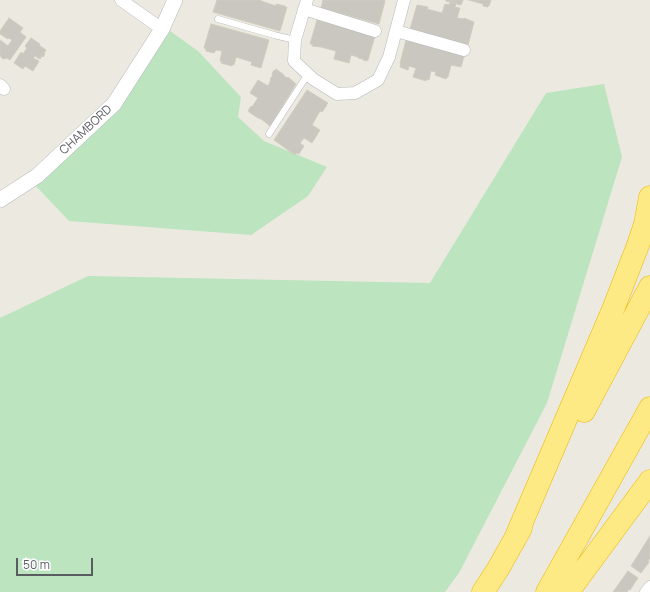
<!DOCTYPE html>
<style>
body{margin:0}
#map{position:relative;width:650px;height:592px;overflow:hidden;background:#eceae0;font-family:Manrope,sans-serif}
canvas{display:block}
.scale{position:absolute;left:16px;top:558px;width:77px;height:18px;box-sizing:border-box;border:2px solid #595c61;border-top:0;padding-left:5px;font-size:12px;line-height:14px;white-space:nowrap;color:#595c61;-webkit-text-stroke:3px #fff;paint-order:stroke}
</style>
<div id="map">
<canvas width="650" height="592"></canvas>
<div class="scale">50 m</div>
</div>
<script>
const g = document.querySelector('canvas').getContext('2d');
g.lineJoin = 'round';
function fill(path, color) { g.fillStyle = color; g.fill(path, 'evenodd'); }
const shape = rows => new Path2D(rows.map(r => 'M' + r).join(''));
function stroke(path, color, width, dash) { g.strokeStyle = color; g.lineWidth = width; g.lineCap = dash ? 'butt' : 'round'; g.setLineDash(dash || []); g.stroke(path); }
function label(font, color, halo, rows, align = 'center') {
  g.font = font + ' Manrope,sans-serif'; g.lineWidth = 3.5; g.setLineDash([]); g.textBaseline = 'middle'; g.strokeStyle = halo; g.fillStyle = color; for (const [text, x, y, turn = 0] of rows) {
    g.save(); g.translate(x, y); g.rotate((+turn || 0) * Math.PI / 180); g.textAlign = isNaN(turn) ? turn : align; if (halo) g.strokeText(text, 0, 0); g.fillText(text, 0, 0); g.restore();
  }
}
const green = shape([
 [170,31,198,51,241,97,238,117,264,141,327,167,308,196,251,235,69,221,35,185,109,117],
 [604,84,622,157,547,403,459,573,445,592,0,592,0,318,88,276,430,283,546,93]
]);
const building = shape([
 [217,0,261,0,261,1,276,6,276,4,285,6,285,7,287,7,280,31,213,12,217,0],
 [323,0,384,0,385,1,379,24,321,8,323,0],
 [446,0,463,0,461,5,446,1,446,0],
 [469,0,491,0,489,6,488,6,488,7,483,6,483,4,469,0],
 [450,2,456,4,455,7,460,8,457,18,464,19,464,18,474,22,468,45,410,29,417,5,428,7,427,9,442,13,445,4,449,5,450,2],
 [9,18,23,28,20,32,26,37,10,60,7,58,3,59,1,57,0,54,0,40,8,46,12,40,9,38,8,39,0,34,0,31,9,18],
 [317,20,375,36,368,60,367,60,367,61,363,60,363,59,358,58,358,57,351,55,349,63,334,59,336,51,321,47,312,46,313,44,310,44,317,20],
 [211,24,269,40,261,68,251,65,252,62,236,57,234,65,233,64,232,66,221,63,222,61,220,61,222,51,216,50,214,53,206,51,206,49,204,48,211,24],
 [31,38,40,44,39,45,46,50,44,53,45,54,43,57,42,56,40,59,35,56,33,58,39,61,33,71,25,66,23,69,14,63,21,52,23,54,27,48,25,46,31,38],
 [406,40,464,56,461,67,451,65,448,77,447,77,446,79,435,75,436,72,431,71,429,80,427,79,426,81,413,77,416,68,409,66,408,70,400,67,401,63,400,63,406,40],
 [276,69,284,75,284,76,287,78,288,77,296,84,270,126,261,119,258,118,249,112,249,111,248,111,251,106,252,107,258,98,250,93,258,80,268,86,271,80,270,79,273,75,272,74,274,70,275,71,276,69],
 [307,90,328,103,326,105,327,105,322,112,320,111,312,125,320,130,312,143,304,138,300,143,304,146,299,154,296,153,295,155,274,140,307,90],
 [650,536,650,558,648,561,649,562,641,573,631,566,650,536],
 [628,571,638,578,630,590,629,589,627,592,613,592,628,571]
]);
const service = shape([
 [218,19,274,35,295,40],
 [269,134,308,74]
]);
const minor = shape([
 [121,0,162,29],
 [307,0,295,40,294,61,313,79,337,94,355,93,378,80,389,57,404,0],
 [304,9,375,31],
 [396,31,464,50],
 [0,85,4,89],
 [646,592,650,587]
]);
const tertiary = shape([
 [0,200,37,176,114,104,162,29,175,0]
]);
const motorway = shape([
 [584,411,650,287],
 [514,541,614,307,638,245,645,224,650,197],
 [483,592,498,569,521,528],
 [547,592,650,408],
 [568,592,650,481]
]);
const streetNames = [
 ["CHAMBORD",86,130,-43]
];
fill(green, '#bbe4bf');
fill(building, '#c9c7bf');
stroke(building, '#d0ccbe', 1);
stroke(service, '#b6b7bd', 7);
stroke(minor, '#b6b7bd', 13);
stroke(tertiary, '#b6b7bd', 16);
stroke(motorway, '#ecb700', 23);
stroke(service, '#fff', 6);
stroke(minor, '#fff', 12);
stroke(tertiary, '#fff', 15);
stroke(motorway, '#fdea85', 22);
label('12px', '#595c61', '#fff', streetNames);
</script>
